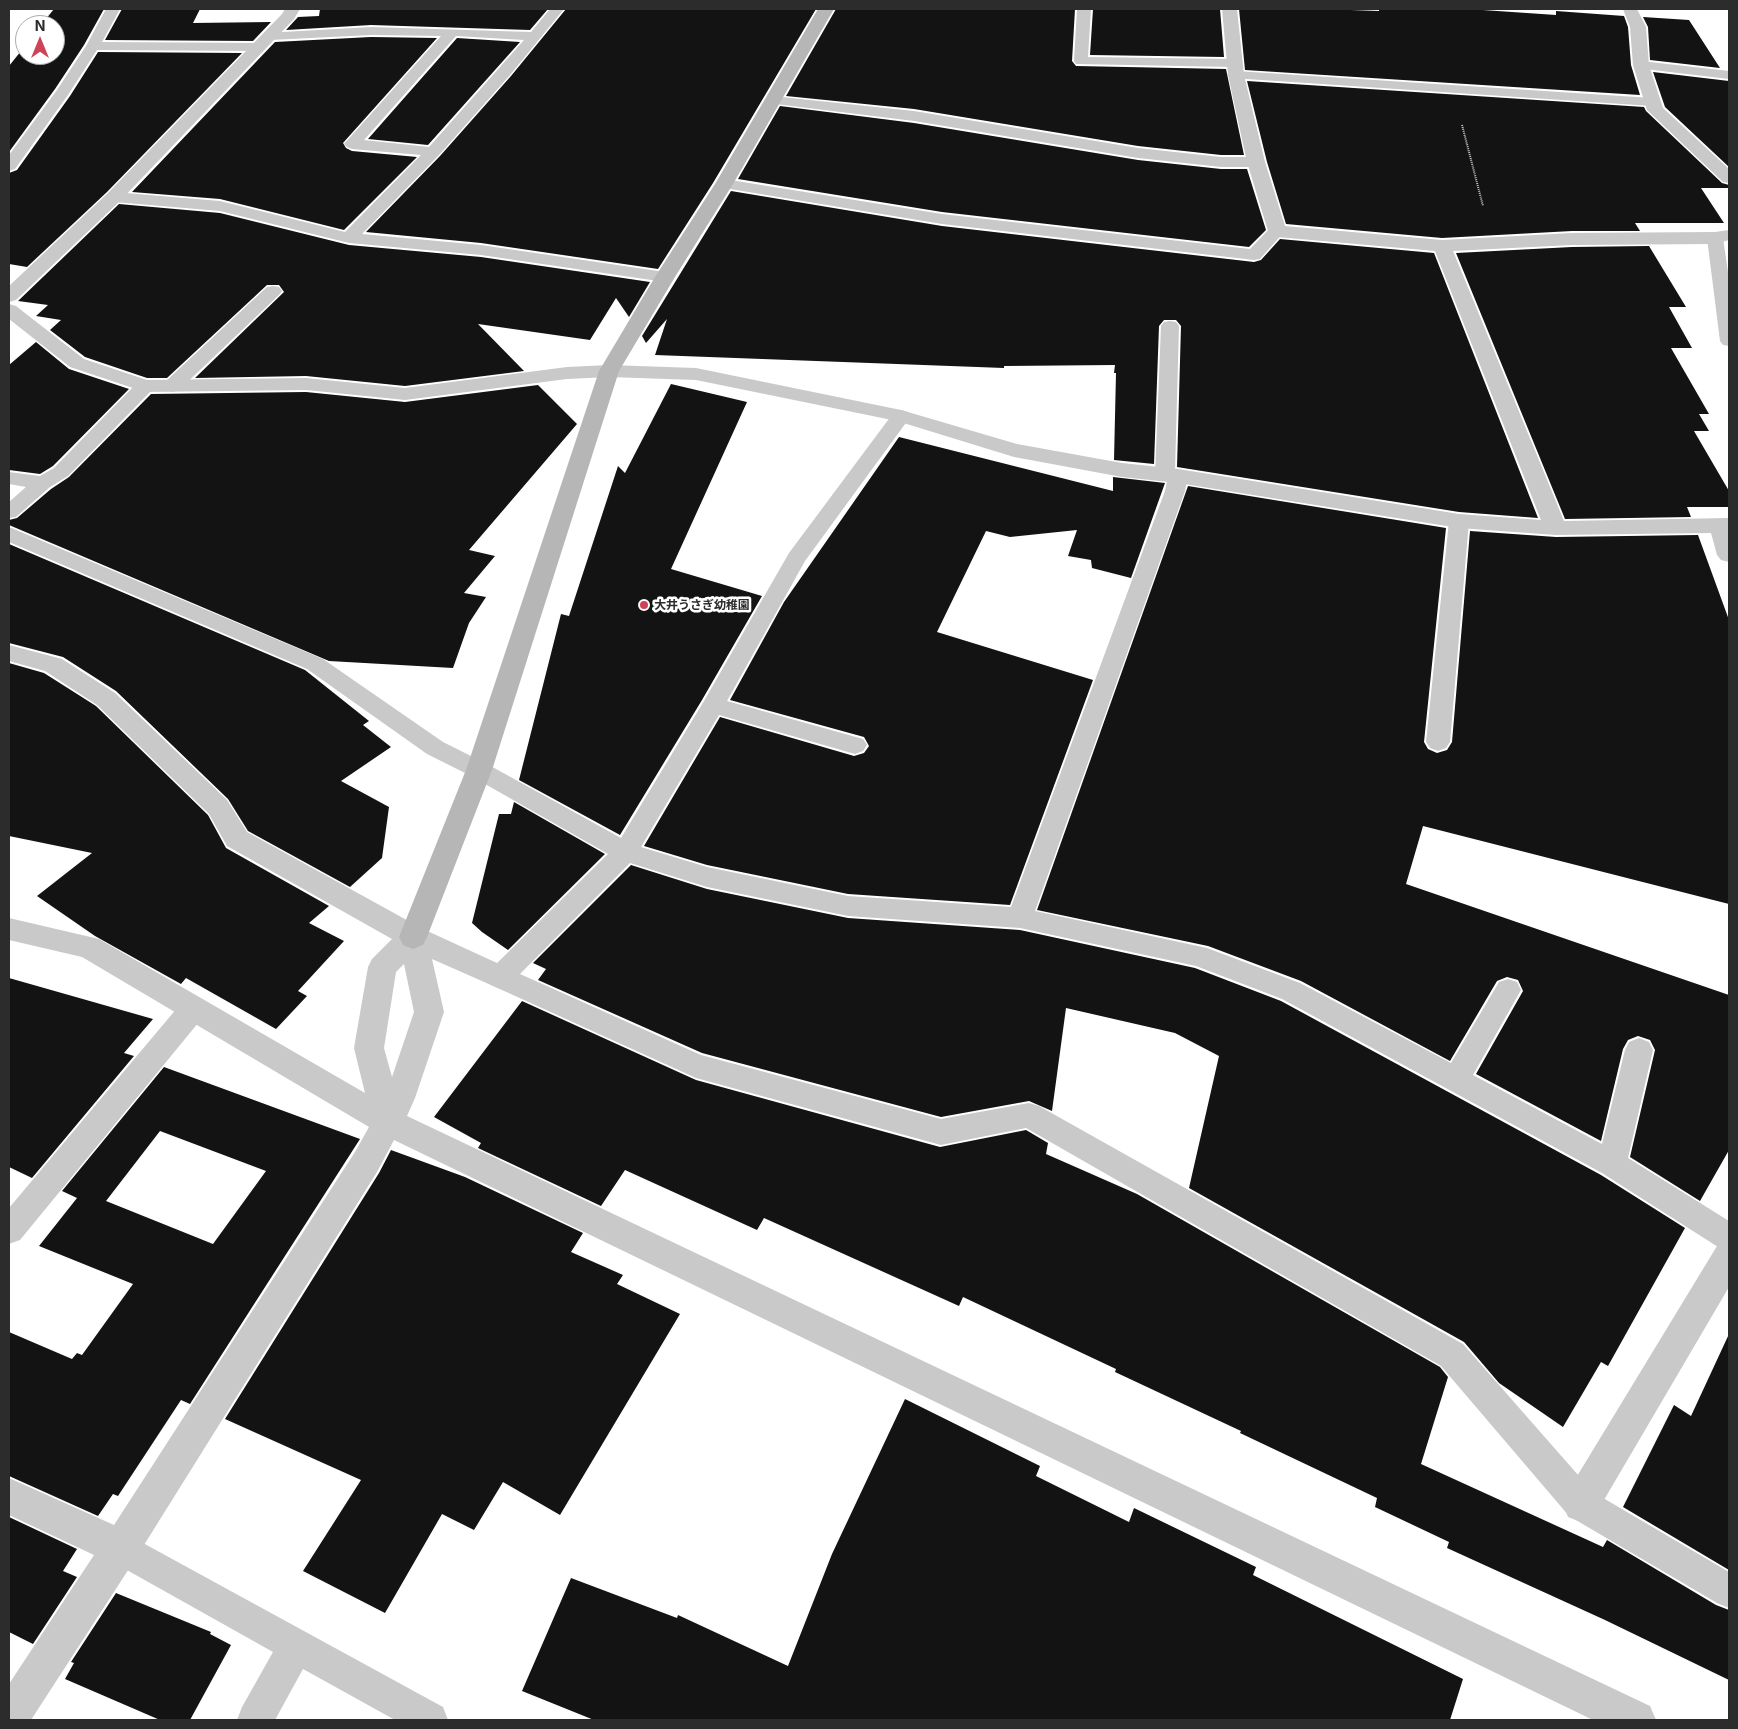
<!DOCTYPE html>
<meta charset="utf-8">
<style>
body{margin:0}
#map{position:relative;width:1738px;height:1729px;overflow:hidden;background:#fff;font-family:Inter,sans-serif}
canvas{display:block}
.frame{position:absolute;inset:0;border:10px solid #2c2c2c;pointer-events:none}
.north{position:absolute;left:15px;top:15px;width:50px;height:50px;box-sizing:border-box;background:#fff;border:1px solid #ababab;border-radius:50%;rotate:0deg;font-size:14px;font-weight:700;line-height:20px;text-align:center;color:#2c2c2c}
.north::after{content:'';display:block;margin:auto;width:18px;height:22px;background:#ce4357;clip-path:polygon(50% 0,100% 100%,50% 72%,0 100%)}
</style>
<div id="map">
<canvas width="1738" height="1729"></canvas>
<div class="frame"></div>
<div class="north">N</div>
</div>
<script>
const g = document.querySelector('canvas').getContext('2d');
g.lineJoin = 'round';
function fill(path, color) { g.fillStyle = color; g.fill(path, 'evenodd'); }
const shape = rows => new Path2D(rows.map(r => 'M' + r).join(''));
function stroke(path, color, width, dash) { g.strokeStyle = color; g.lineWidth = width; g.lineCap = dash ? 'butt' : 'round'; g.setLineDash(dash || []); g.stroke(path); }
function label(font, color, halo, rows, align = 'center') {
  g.font = font + ' Inter,"Noto Sans JP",sans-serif'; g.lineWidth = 5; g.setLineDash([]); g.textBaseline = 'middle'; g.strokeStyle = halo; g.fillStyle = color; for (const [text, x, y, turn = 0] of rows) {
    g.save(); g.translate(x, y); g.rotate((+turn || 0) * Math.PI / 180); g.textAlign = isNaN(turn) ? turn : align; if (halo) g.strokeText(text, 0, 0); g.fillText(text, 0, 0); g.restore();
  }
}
const building = shape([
 [54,9,104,9,84,45,55,89,9,152,9,66,25,46,25,55,55,55,55,25,41,25],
 [122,9,200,9,193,23,271,22,253,41,105,40],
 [320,9,548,9,530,30,371,25,286,30,298,17,319,16],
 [566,9,816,9,713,183,658,269,481,243,366,232,440,156,511,76],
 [836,9,1075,9,1072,61,1076,66,1226,69,1244,155,1221,155,1138,146,914,109,786,96],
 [1093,9,1220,9,1224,57,1090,55],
 [1239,9,1322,9,1379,11,1379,9,1468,9,1556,15,1556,11,1624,16,1628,27,1631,65,1640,95,1245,70],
 [1643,17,1689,20,1720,68,1650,60,1648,27],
 [371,37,437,38,343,143,346,148,352,151,417,157,344,230,220,199,132,192,275,42],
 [457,38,520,42,428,145,368,139],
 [98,52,242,53,107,192,27,267,9,264,9,173,17,170,70,96],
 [1653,72,1729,81,1729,167,1665,107],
 [1247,81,1644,107,1646,111,1722,183,1729,185,1729,188,1701,188,1724,223,1635,223,1640,231,1572,231,1442,238,1286,224,1267,162],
 [780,106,914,123,1138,160,1221,169,1247,169,1266,230,1249,247,942,212,738,179],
 [731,191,942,226,1254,262,1261,260,1280,239,1434,253,1538,518,1459,512,1177,467,1181,326,1176,320,1164,320,1159,326,1154,464,1114,460,1116,373,1114,373,1115,365,1004,366,1004,368,655,355,667,319,646,343,642,336],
 [119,204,220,213,349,245,481,257,650,282,629,317,616,298,590,340,478,324,524,371,405,386,306,376,195,378,284,292,279,285,267,285,167,378,147,378,85,357,50,330,61,320,36,316,48,305,18,301],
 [1649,246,1686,307,1669,307,1692,348,1671,348,1709,414,1699,414,1709,431,1694,431,1729,491,1729,507,1687,507,1691,517,1565,519,1456,253,1572,247],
 [36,342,69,369,129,389,53,466,40,474,9,470,9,365],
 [671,384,747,402,671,569,762,596,702,700,620,835,519,780,561,614,569,616,618,466,625,473],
 [538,385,577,424,469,550,495,556,464,593,486,597,469,623,453,668,329,661,9,525,9,520,17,518,51,489,69,477,151,394,306,392,405,402],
 [899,437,1113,491,1113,477,1165,483,1131,578,1092,568,1091,560,1068,556,1077,530,1010,537,986,531,937,632,1093,680,1010,905,848,894,707,865,644,846,720,717,854,756,864,753,869,746,864,737,730,700,784,602],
 [1188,486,1446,528,1424,742,1428,749,1437,753,1447,750,1452,742,1470,531,1556,537,1698,535,1729,620,1729,904,1423,826,1406,884,1729,995,1729,1150,1700,1201,1630,1157,1655,1050,1650,1040,1638,1036,1628,1040,1623,1049,1601,1141,1476,1074,1523,991,1518,980,1507,977,1497,981,1450,1061,1301,981,1208,946,1037,910],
 [9,544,305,670,369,721,363,725,391,747,341,781,389,807,382,858,350,887,248,831,228,799,116,691,63,657,9,643],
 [9,663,44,673,96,706,208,815,226,848,329,906,309,923,344,941,298,991,307,996,276,1029,186,978,181,984,95,936,37,896,92,853,9,836],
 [514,802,605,854,508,950,482,932,472,923,499,814,511,814],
 [631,865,707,889,848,918,1020,930,1195,968,1281,1001,1601,1175,1685,1228,1608,1366,1601,1362,1563,1427,1499,1383,1464,1342,1189,1188,1219,1056,1175,1033,1066,1008,1052,1111,1029,1101,941,1117,702,1053,538,980,546,969,533,963],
 [9,978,153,1019,124,1053,134,1056,32,1178,9,1167],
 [522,1001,696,1080,940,1147,1026,1130,1048,1143,1046,1154,1137,1194,1440,1367,1448,1377,1421,1464,1603,1547,1607,1540,1716,1605,1729,1610,1729,1680,1605,1620,1447,1548,1449,1542,1375,1507,1377,1498,1240,1433,1241,1431,1115,1372,1116,1369,963,1297,959,1306,764,1218,757,1230,625,1170,601,1206,478,1148,481,1143,434,1117],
 [164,1067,360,1139,190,1404,181,1400,118,1496,113,1494,98,1516,9,1476,9,1332,72,1359,77,1353,82,1355,133,1284,39,1246,77,1198,62,1191],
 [160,1131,266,1171,213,1244,106,1201],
 [391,1150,465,1177,583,1233,571,1252,623,1275,617,1284,680,1314,560,1515,503,1482,474,1530,442,1514,385,1613,303,1571,361,1480,225,1419,379,1173],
 [1729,1334,1729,1570,1623,1507,1674,1405,1691,1416],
 [905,1399,1040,1466,1036,1476,1129,1522,1134,1508,1256,1567,1253,1575,1463,1679,1450,1720,594,1720,522,1691,571,1578,677,1618,678,1615,788,1666,832,1554],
 [9,1517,77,1549,63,1571,77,1577,33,1644,9,1632],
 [116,1593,211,1632,210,1634,231,1645,190,1720,160,1720,65,1679,74,1663,71,1662]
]);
const path = shape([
 [1462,125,1483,206]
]);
const lane = shape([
 [106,9,120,9,102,42,259,43,264,44,266,47,264,50,259,51,97,50,68,95,15,169,9,171,9,155,57,90,86,46,106,9],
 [550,9,564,9,510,75,439,155,362,234,481,245,665,272,671,273,674,277,671,281,665,282,481,255,349,243,220,211,114,202,108,200,106,197,108,194,114,192,220,201,345,232,421,155,352,149,347,147,344,144,441,36,371,35,270,40,265,39,263,36,265,33,371,27,531,32,550,9],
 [456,36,524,40,429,147,364,140,456,36],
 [1077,9,1091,9,1088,57,1234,59,1239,60,1241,63,1239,66,1234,67,1076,64,1074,61,1077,9],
 [1641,61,1729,71,1729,79,1636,68,1634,65,1636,62,1641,61],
 [1236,71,1652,98,1657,99,1659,102,1657,105,1652,106,1231,78,1229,75,1231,72,1236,71],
 [772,96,914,111,1138,148,1221,157,1256,157,1262,159,1264,162,1262,165,1256,167,1221,167,1138,158,914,121,767,103,765,100,767,97,772,96],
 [724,179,942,214,1250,249,1271,227,1277,226,1283,227,1285,231,1260,259,1254,260,942,224,718,187,716,184,718,181,724,179],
 [1715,233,1721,234,1723,238,1729,279,1729,346,1723,345,1720,341,1707,238,1709,234,1715,233],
 [273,286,279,287,282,291,279,295,179,390,172,392,165,390,163,386,165,382,267,287,273,286],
 [1170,321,1176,322,1179,326,1175,471,1185,472,1188,476,1185,491,1035,911,1207,948,1300,983,1451,1063,1499,982,1508,979,1517,982,1521,990,1473,1075,1602,1144,1625,1050,1629,1042,1639,1038,1649,1042,1653,1050,1628,1158,1729,1221,1729,1251,1718,1247,1602,1173,1282,999,1196,966,1020,928,848,916,707,887,630,863,520,974,701,1055,941,1119,1029,1103,1039,1106,1463,1344,1593,1492,1729,1572,1729,1608,1717,1603,1569,1516,1441,1366,1026,1128,941,1145,696,1078,491,985,487,977,491,969,608,854,471,776,427,754,307,669,9,542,9,527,323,659,443,742,487,764,621,838,704,701,789,553,894,412,901,410,908,412,911,416,908,420,805,561,727,701,863,739,867,745,863,751,855,754,719,715,641,847,707,867,848,896,1011,907,1165,491,1167,481,1158,479,1155,475,1161,326,1164,322,1170,321],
 [145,380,152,382,154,386,152,390,68,476,50,487,16,517,9,518,9,502,26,487,9,484,9,472,40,476,54,468,138,382,145,380],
 [1459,514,1466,516,1469,521,1450,742,1446,748,1438,751,1430,748,1426,742,1449,521,1452,516,1459,514],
 [193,998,203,1001,206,1009,203,1017,20,1240,9,1244,9,1208,183,1001,193,998],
 [121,1531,443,1707,448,1720,395,1720,303,1669,275,1720,237,1720,242,1707,273,1652,109,1560,104,1548,109,1536,121,1531]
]);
const street = shape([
 [285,9,300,9,294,19,120,201,16,300,9,302,9,286,108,193,282,14,285,9],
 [1222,9,1237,9,1244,75,1265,162,1285,226,1442,240,1572,233,1715,232,1729,230,1729,240,1715,244,1572,245,1453,251,1564,521,1729,518,1729,562,1721,560,1717,555,1711,533,1556,535,1459,528,1178,483,1122,477,1014,457,897,421,696,380,609,377,567,379,405,400,306,390,145,392,70,367,9,319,9,304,16,306,84,359,147,380,306,378,405,388,567,367,609,365,696,368,901,410,1017,444,1122,463,1178,469,1459,514,1541,520,1435,251,1277,237,1271,235,1268,231,1247,162,1228,75,1222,9],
 [1623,9,1637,9,1646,27,1649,65,1663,108,1729,169,1729,183,1723,182,1647,110,1633,65,1630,27,1623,9],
 [9,645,62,659,115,693,227,800,247,832,423,929,510,969,515,977,510,985,500,989,432,959,444,1012,415,1098,407,1116,1650,1706,1656,1720,1593,1720,394,1140,377,1172,134,1561,31,1720,9,1720,9,1684,94,1555,9,1515,9,1478,114,1525,355,1152,369,1127,82,957,9,940,9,918,99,939,365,1093,354,1048,368,967,372,959,392,939,227,846,209,814,97,705,45,671,9,661,9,645],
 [404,964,414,1012,392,1077,384,1048,396,972,404,964],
 [1729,1242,1729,1287,1594,1517,1581,1522,1568,1517,1563,1504,1568,1491,1717,1246,1729,1242]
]);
const secondary = shape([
 [818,9,834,9,733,184,675,277,619,371,492,770,427,937,423,945,413,949,403,945,399,937,466,770,599,371,655,277,715,184,818,9]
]);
const markers = [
 [644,605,5,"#ce4357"]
];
const poiNames = [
 ["大井うさぎ幼稚園",654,605]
];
fill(building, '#131313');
stroke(path, '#c9c9c9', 2, [1, 1]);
fill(lane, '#c9c9c9');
fill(street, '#c9c9c9');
fill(secondary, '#b6b6b6');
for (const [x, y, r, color] of markers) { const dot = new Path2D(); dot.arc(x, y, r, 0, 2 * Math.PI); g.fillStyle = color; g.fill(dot); stroke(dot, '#fff', 2); }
label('bold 12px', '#2c2c2c', '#fff', poiNames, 'left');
</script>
